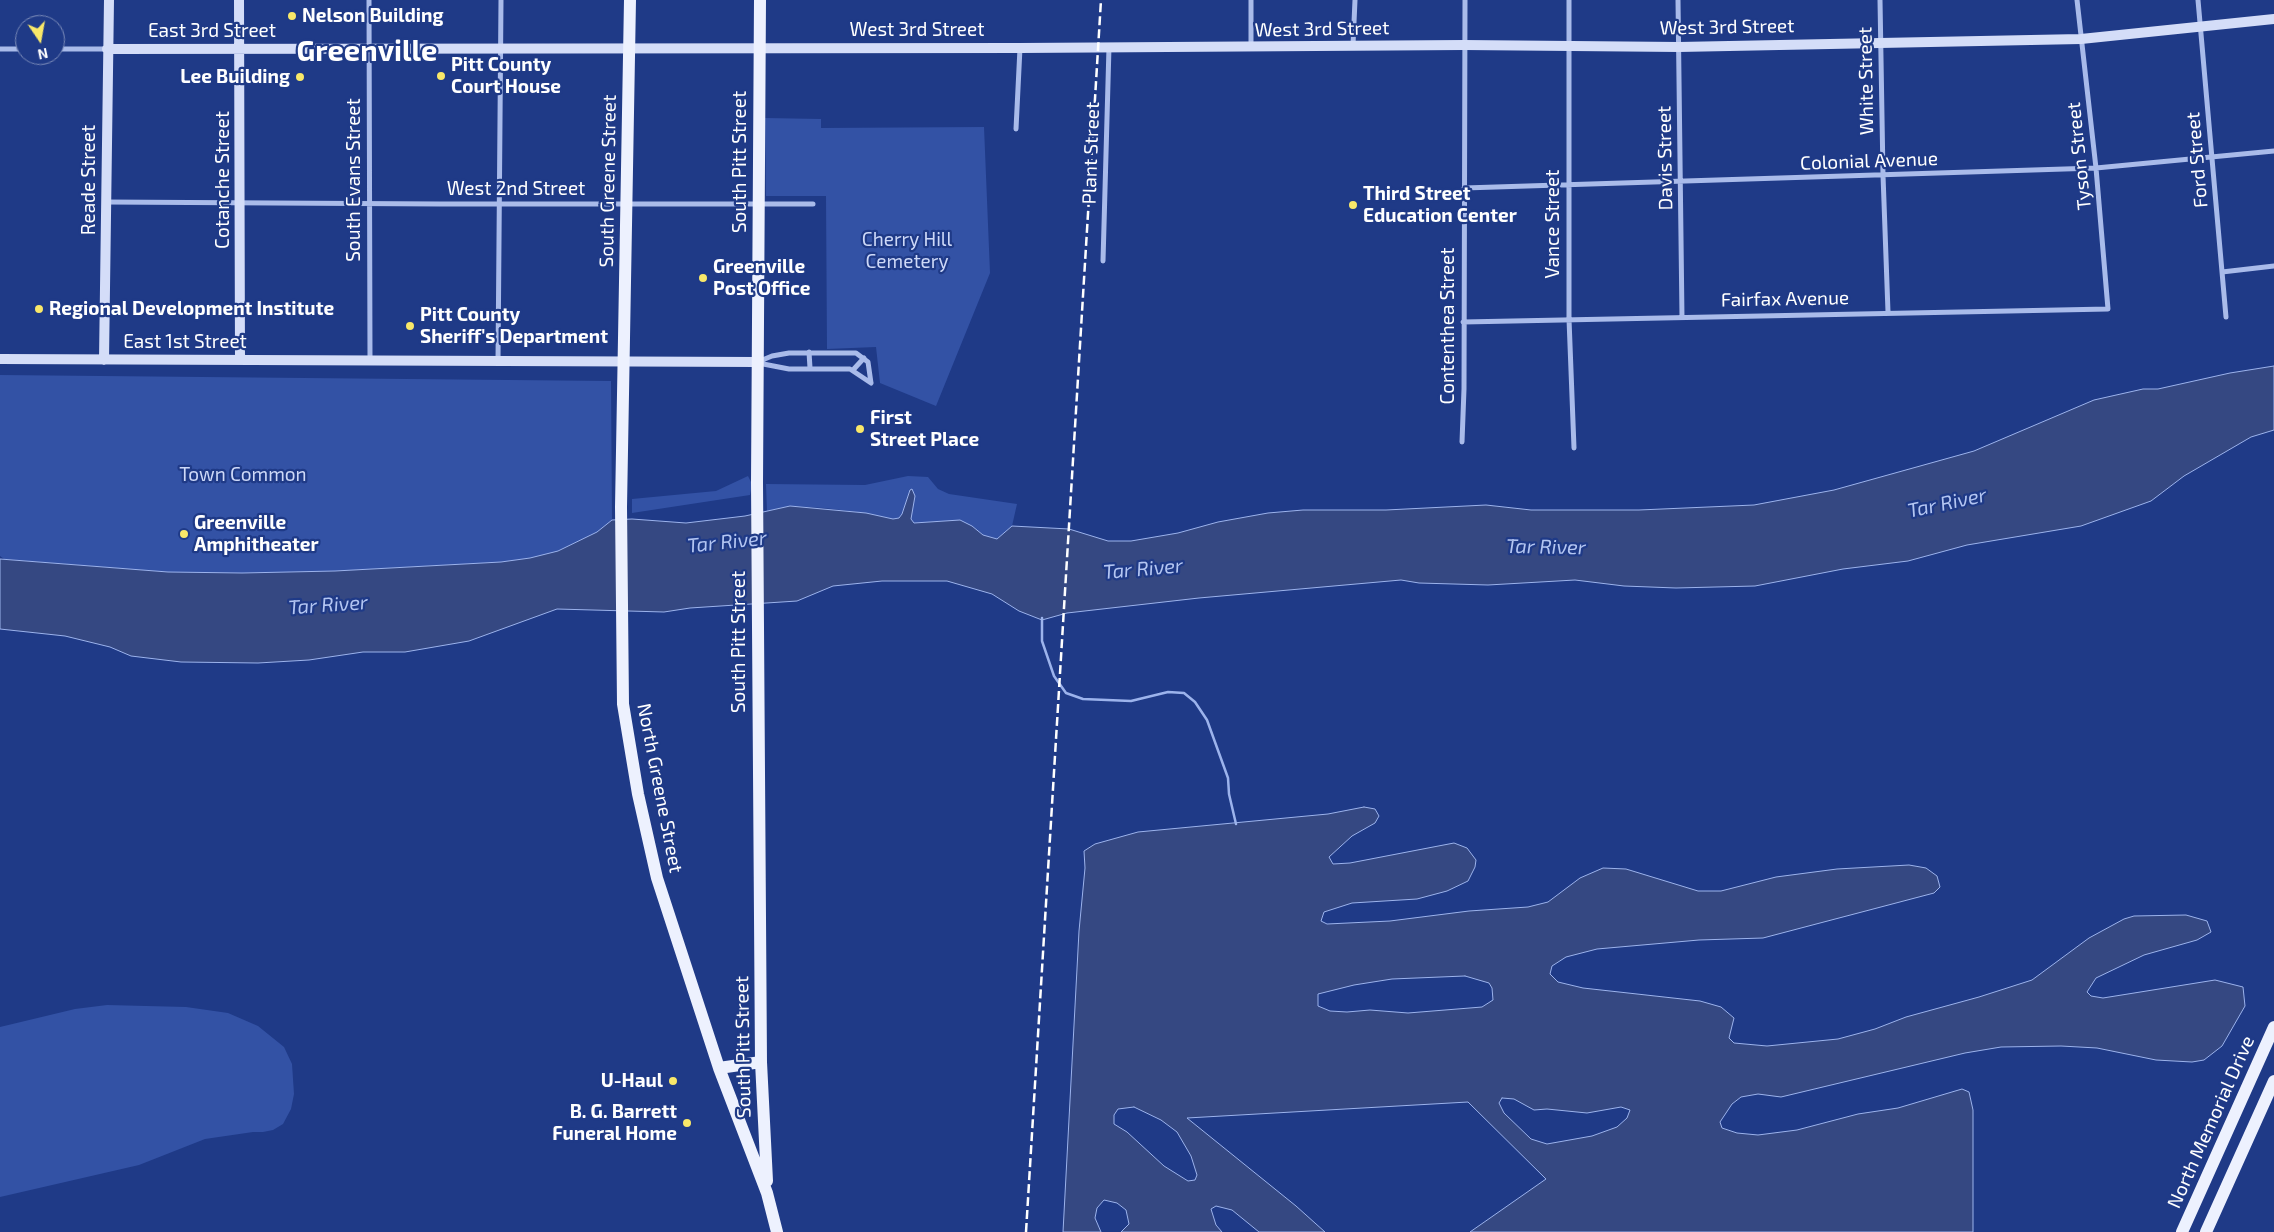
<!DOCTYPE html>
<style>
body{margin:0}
#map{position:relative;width:2274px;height:1232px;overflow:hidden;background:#1f3a87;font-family:"Exo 2",sans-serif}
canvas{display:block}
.north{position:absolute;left:15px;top:15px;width:50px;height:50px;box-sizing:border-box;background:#1f3a87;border:1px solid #7989b7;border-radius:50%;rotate:168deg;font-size:14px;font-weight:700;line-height:20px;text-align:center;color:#fff}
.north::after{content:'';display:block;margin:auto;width:18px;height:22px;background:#f9e869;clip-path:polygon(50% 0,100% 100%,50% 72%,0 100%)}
</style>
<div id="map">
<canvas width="2274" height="1232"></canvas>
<div class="north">N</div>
</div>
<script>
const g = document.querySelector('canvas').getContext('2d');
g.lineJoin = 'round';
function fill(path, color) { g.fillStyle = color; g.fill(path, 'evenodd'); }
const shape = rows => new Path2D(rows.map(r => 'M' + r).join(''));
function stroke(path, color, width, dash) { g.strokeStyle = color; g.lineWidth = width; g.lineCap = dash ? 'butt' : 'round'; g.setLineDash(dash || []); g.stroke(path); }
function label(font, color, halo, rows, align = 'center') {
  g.font = font + ' "Exo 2",sans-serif'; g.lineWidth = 4.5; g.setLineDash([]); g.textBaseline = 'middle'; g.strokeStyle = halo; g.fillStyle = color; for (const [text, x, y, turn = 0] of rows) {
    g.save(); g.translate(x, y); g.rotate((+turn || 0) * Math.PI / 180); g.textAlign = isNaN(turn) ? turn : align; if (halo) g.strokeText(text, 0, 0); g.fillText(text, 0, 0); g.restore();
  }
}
const green = shape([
 [765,118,821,119,821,128,984,127,990,273,936,406,880,383,876,347,827,349,826,196,766,196],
 [0,375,611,381,612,520,597,532,558,551,530,558,501,562,335,571,242,573,168,572,4,559,0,556],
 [748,476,752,484,750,495,632,513,632,499,716,491],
 [908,476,928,477,938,489,949,494,1017,504,1012,526,997,539,983,535,972,526,943,521,914,523,911,520,911,514,915,496,902,514,899,518,893,519,866,513,824,508,790,506,767,511,766,484,865,485],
 [107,1005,186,1007,228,1013,258,1026,284,1047,292,1064,294,1094,291,1109,283,1124,273,1130,263,1132,253,1132,205,1139,139,1165,0,1197,0,1027,75,1009]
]);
const water = shape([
 [2274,366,2274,430,2251,437,2184,476,2151,501,2081,526,1967,545,1908,561,1843,569,1755,586,1676,588,1624,586,1575,580,1488,585,1419,583,1401,580,1199,598,1067,613,1042,620,1019,611,992,594,947,581,882,581,833,586,797,601,690,608,664,612,557,609,469,641,405,652,363,652,309,660,258,663,181,662,131,656,110,647,65,636,0,629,0,559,168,572,242,573,335,571,501,562,530,558,558,551,597,532,612,520,632,519,686,523,745,516,790,506,866,513,893,519,899,518,902,514,910,490,912,489,915,496,911,519,914,523,960,520,972,526,983,535,997,539,1012,526,1069,529,1108,541,1131,541,1178,533,1218,522,1268,513,1303,510,1386,510,1486,505,1531,510,1639,510,1754,505,1834,490,1974,451,2094,400,2143,389,2158,389,2230,373,2274,366],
 [1364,807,1375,809,1379,816,1375,823,1352,836,1329,857,1333,864,1350,863,1454,843,1467,848,1476,860,1475,867,1468,881,1447,891,1417,899,1352,903,1324,912,1321,921,1327,924,1390,921,1469,911,1528,907,1548,902,1580,878,1603,868,1626,869,1698,891,1721,891,1776,877,1837,869,1909,865,1926,868,1937,876,1940,887,1934,893,1763,938,1699,940,1597,949,1566,957,1552,966,1550,974,1558,982,1583,988,1700,1001,1721,1007,1734,1018,1729,1038,1734,1043,1767,1046,1838,1039,1875,1029,1906,1017,1979,997,2032,980,2089,938,2124,919,2134,916,2186,915,2207,921,2211,932,2197,940,2144,955,2096,978,2087,992,2091,996,2103,998,2215,980,2243,987,2245,1006,2222,1046,2204,1060,2192,1062,2156,1060,2097,1048,2061,1046,2001,1047,1965,1053,1781,1097,1758,1094,1741,1097,1732,1104,1720,1122,1722,1128,1737,1133,1758,1135,1797,1130,1858,1114,1898,1108,1962,1089,1969,1092,1973,1110,1973,1232,1470,1232,1546,1179,1468,1102,1187,1118,1296,1206,1325,1232,1259,1232,1232,1210,1216,1206,1211,1209,1216,1225,1222,1232,1121,1232,1129,1224,1126,1210,1117,1203,1104,1200,1097,1208,1095,1218,1101,1232,1063,1232,1079,931,1085,868,1084,851,1095,844,1138,832,1328,814,1364,807],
 [1465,976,1489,983,1492,988,1493,1000,1482,1007,1408,1013,1370,1010,1347,1012,1330,1011,1318,1006,1318,994,1354,985,1392,979,1465,976],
 [1502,1098,1514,1099,1534,1110,1547,1109,1587,1113,1621,1107,1630,1110,1627,1118,1617,1127,1592,1136,1547,1144,1531,1139,1504,1113,1499,1103,1502,1098],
 [1134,1107,1161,1120,1177,1132,1191,1156,1197,1175,1195,1180,1188,1181,1164,1166,1127,1132,1114,1124,1114,1115,1118,1109,1134,1107]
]);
const stream = shape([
 [1042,618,1042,641,1054,676,1066,693,1083,699,1131,701,1168,692,1184,693,1195,702,1207,720,1228,778,1229,794,1236,824]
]);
const street = shape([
 [369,0,370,360],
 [1569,0,1569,319,1574,448],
 [1678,0,1682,317],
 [1880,0,1883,175,1888,312],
 [2198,0,2226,317],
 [1353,45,1355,0],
 [1251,47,1251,0],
 [0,49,25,49],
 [55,49,107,49],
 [1016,129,1020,48],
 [1464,188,2096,168,2274,151],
 [106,202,440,204,813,204],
 [1103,261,1109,47],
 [2222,272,2274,266],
 [1463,322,2108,309,2096,168,2077,0],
 [809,352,810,368],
 [498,361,501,0],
 [760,361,772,356,789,353,856,353,868,362,871,383],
 [758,363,789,369,850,369,871,383],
 [853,370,864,358],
 [1462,442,1464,389,1465,0]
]);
const secondary = shape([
 [239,0,240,360],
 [107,49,1020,48,1464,45,1679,47,2081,39,2274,19],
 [0,359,757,362],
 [104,360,109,0]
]);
const primary = shape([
 [630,0,621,507,623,704,638,794,657,878,719,1068,767,1193,777,1232],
 [760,0,757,482,761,1062,767,1181],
 [719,1068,761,1062],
 [2182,1232,2274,1027],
 [2206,1232,2274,1081]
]);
const rail = shape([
 [1026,1232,1101,0]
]);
const markers = [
 [292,16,5,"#f9e869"],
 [441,76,5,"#f9e869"],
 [300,77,5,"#f9e869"],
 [1353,205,5,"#f9e869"],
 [703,278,5,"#f9e869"],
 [39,309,5,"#f9e869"],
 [410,326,5,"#f9e869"],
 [860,429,5,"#f9e869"],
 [184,534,5,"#f9e869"],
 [673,1081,5,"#f9e869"],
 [687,1123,5,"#f9e869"]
];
const poiNames = [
 ["Nelson Building",302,16],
 ["Pitt County",451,65],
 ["Court House",451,87],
 ["Lee Building",290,77,"right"],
 ["Third Street",1363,194],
 ["Education Center",1363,216],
 ["Greenville",713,267],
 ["Post Office",713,289],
 ["Regional Development Institute",49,309],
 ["Pitt County",420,315],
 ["Sheriff's Department",420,337],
 ["First",870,418],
 ["Street Place",870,440],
 ["Greenville",194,523],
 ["Amphitheater",194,545],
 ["U-Haul",663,1081,"right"],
 ["B. G. Barrett",677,1112,"right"],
 ["Funeral Home",677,1134,"right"]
];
const streetNames = [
 ["West 3rd Street",1727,27,-1],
 ["West 3rd Street",1322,29,-1],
 ["West 3rd Street",917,30],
 ["East 3rd Street",212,31],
 ["White Street",1866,81,-91],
 ["Plant Street",1091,153,-88],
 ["Tyson Street",2079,156,-96],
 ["Davis Street",1665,158,-91],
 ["Ford Street",2197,160,-95],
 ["Colonial Avenue",1869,161,-2],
 ["South Pitt Street",740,162,-90],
 ["Reade Street",89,180,-90],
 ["Cotanche Street",223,180,-90],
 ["South Evans Street",354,180,-90],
 ["South Greene Street",608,181,-89],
 ["West 2nd Street",516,189],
 ["Vance Street",1553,224,-90],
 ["Fairfax Avenue",1785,299,-1],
 ["Contenthea Street",1448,326,-90],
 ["East 1st Street",185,342],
 ["South Pitt Street",739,642,-90],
 ["North Greene Street",660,788,79],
 ["South Pitt Street",743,1047,-91],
 ["North Memorial Drive",2211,1122,-66]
];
const parkNames = [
 ["Cherry Hill",907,240],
 ["Cemetery",907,262],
 ["Town Common",243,475]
];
const waterNames = [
 ["Tar River",1947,503,-12],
 ["Tar River",727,542,-6],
 ["Tar River",1546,547,1],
 ["Tar River",1143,569,-5],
 ["Tar River",328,605,-4]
];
const townNames = [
 ["Greenville",367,51]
];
fill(green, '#3352a5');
fill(water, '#354882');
stroke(water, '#9cb3ec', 1);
stroke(stream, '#9cb3ec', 2.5);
stroke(street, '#a9bbea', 5);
stroke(secondary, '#d4ddf8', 10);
stroke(primary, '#edf1fe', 12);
stroke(rail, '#fff', 2.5, [9, 4]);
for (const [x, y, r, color] of markers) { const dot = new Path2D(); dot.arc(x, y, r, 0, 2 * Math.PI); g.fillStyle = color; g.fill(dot); stroke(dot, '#1f3a87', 2); }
label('bold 19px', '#fff', '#1f3a87', poiNames, 'left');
label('19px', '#fff', '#1f3a87', streetNames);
label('19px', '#ced9f8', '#1f3a87', parkNames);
label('italic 20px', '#b4c6f2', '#1f3a87', waterNames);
label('bold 29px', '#fff', '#1f3a87', townNames);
</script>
